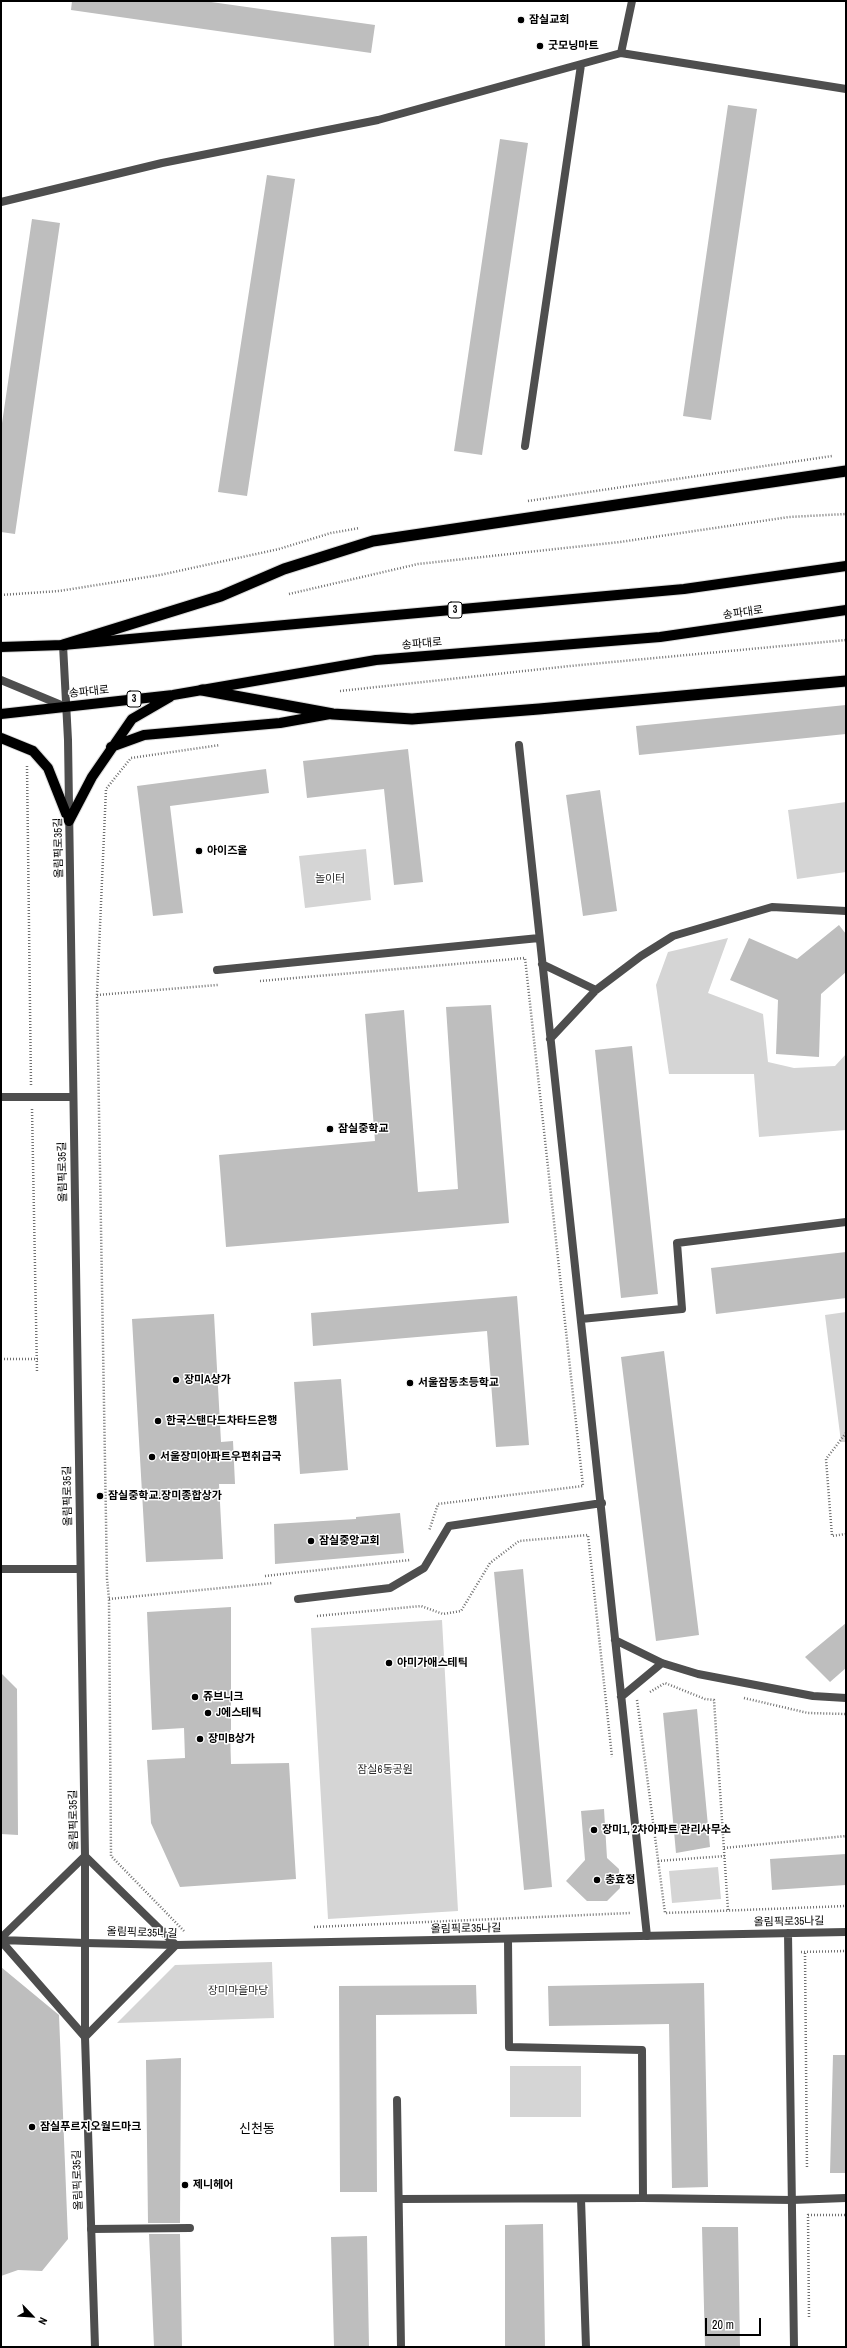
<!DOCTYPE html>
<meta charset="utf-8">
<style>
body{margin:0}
#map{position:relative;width:847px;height:2348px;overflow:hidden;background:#fff;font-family:"Archivo Narrow",sans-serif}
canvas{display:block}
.frame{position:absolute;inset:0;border:2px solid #000;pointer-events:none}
.north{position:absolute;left:12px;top:2296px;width:40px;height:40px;-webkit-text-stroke:3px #fff;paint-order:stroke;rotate:115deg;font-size:11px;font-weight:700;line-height:16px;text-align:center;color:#000}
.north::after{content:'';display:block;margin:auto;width:14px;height:18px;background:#000;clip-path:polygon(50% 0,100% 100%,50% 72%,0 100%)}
.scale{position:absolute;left:705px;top:2318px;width:56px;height:18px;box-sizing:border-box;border:2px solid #000;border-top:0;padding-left:5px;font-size:12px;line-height:14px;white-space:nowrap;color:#000;-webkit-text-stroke:3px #fff;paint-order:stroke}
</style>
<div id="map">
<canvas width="847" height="2348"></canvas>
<div class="frame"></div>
<div class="north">N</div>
<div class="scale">20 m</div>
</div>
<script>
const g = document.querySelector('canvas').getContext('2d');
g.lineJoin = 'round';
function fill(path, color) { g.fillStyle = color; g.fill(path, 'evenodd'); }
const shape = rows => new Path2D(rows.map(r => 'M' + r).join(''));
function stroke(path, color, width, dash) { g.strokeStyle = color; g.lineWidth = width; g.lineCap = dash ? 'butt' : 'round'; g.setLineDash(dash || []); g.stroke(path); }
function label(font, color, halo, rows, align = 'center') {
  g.font = font + ' "Archivo Narrow","Noto Sans KR",sans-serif'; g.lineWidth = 3; g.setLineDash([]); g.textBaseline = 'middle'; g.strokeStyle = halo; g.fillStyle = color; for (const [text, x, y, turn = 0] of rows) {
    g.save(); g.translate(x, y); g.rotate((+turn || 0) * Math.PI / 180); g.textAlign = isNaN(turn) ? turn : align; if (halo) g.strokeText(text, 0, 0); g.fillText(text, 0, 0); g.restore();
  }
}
const green = shape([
 [846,802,846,872,797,879,788,810],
 [366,849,371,900,305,908,299,856],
 [728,938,708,993,763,1014,768,1062,794,1068,835,1066,846,1054,846,1130,759,1137,754,1074,669,1074,656,985,668,952],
 [846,1312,846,1442,841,1442,825,1315],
 [442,1620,458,1911,328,1919,311,1628],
 [718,1867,721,1899,672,1903,669,1871],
 [272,1962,274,2018,117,2023,175,1965],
 [510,2066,581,2066,581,2117,510,2117]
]);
const building = shape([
 [72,1,204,1,375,25,371,53,71,10],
 [728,105,757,109,711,420,683,416],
 [500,139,528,143,482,455,454,451],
 [267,175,295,179,247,496,218,492],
 [32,219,60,223,15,534,1,532,1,430],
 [846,705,846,734,639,755,636,726],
 [408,749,423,882,394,885,384,789,307,798,303,761],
 [266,769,269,793,170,806,183,913,153,916,137,786],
 [600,790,617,911,583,916,566,795],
 [839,925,846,934,846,972,821,994,819,1057,776,1054,778,1000,730,980,749,938,797,959],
 [491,1005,509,1223,226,1247,219,1155,375,1141,365,1014,404,1010,418,1192,458,1189,446,1007],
 [632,1046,658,1294,621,1298,595,1050],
 [846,1252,846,1298,716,1314,711,1268],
 [517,1296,529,1445,496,1447,487,1331,313,1346,311,1313],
 [214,1314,221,1442,233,1441,235,1484,219,1484,223,1559,146,1562,132,1319],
 [664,1351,699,1635,656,1641,621,1357],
 [341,1379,348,1470,300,1474,294,1382],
 [400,1513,404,1553,275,1564,274,1524,356,1519,356,1517],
 [523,1569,552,1887,524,1890,494,1572],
 [231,1607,231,1730,230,1730,231,1764,289,1763,296,1879,180,1887,151,1823,147,1760,185,1758,184,1728,152,1730,147,1612],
 [846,1623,846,1668,830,1682,805,1657],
 [1,1673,17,1689,18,1835,1,1834],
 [697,1709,710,1847,676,1853,663,1713],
 [604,1809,607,1858,619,1869,620,1888,607,1901,587,1901,566,1881,585,1860,581,1811],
 [846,1854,846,1885,772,1890,770,1859],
 [1,1967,59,2015,68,2239,42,2271,18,2270,1,2276],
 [704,1983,708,2187,672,2188,669,2024,549,2026,548,1986],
 [476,1985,477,2014,376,2015,377,2192,340,2192,339,1986],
 [833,2055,846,2055,846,2173,830,2173],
 [181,2058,180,2223,148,2223,146,2060],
 [543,2224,545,2347,505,2347,505,2225],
 [702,2227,738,2227,740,2347,705,2347],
 [149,2234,180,2234,182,2347,154,2347],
 [367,2236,369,2347,334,2347,331,2237]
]);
const path = shape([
 [528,501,832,456],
 [289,594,418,564,620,542,789,517,846,514],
 [1,595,59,591,160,575,279,549,331,533,360,528],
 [340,691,570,666,846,640],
 [27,766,31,1085],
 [260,981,525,958,583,1486,438,1504,429,1531],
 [97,995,218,985],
 [32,1109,37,1372],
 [1,1359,38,1359],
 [846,1433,826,1459,832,1536,846,1534],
 [265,1576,410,1560],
 [109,1599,272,1583],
 [317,1616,421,1606,443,1614,461,1611,490,1563,519,1541,588,1535,612,1757],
 [650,1692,665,1683,705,1699,714,1700,728,1910],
 [744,1698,808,1713,846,1714],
 [637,1700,665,1913,846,1906],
 [724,1848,846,1836],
 [658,1861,725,1856],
 [314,1927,630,1913],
 [184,1931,111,1856,109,1599,107,1579,97,995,106,789,131,758,220,745],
 [801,1952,846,1951],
 [805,1953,807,2169],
 [809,2317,808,2215,846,2215]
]);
const service = shape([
 [621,53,632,1],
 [1,202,162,163,378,120,621,53,846,89],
 [525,446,581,65],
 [1,680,66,707],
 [519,745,647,1936],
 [542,964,596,990],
 [217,970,539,938],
 [550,1039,596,990,641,956,673,936,772,907,846,911],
 [581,1319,682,1309,677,1243,846,1222],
 [298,1599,390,1588,424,1568,449,1526,602,1503],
 [615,1640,662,1663,698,1674,813,1696,846,1698],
 [621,1697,662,1663],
 [1,1938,85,1856,176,1945,85,2037,1,1941],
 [508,1939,509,2047,642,2050,643,2198],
 [1,1940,85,1943],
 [397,2100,401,2347],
 [399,2199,643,2198,792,2200,846,2198],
 [581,2199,586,2347],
 [91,2229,190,2228]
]);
const minor = shape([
 [1,1097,73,1097],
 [1,1569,80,1569],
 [788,1933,794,2347],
 [85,1943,176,1945,846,1932]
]);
const tertiary = shape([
 [63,645,68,740,85,1856,85,2037,95,2347]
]);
const primary = shape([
 [1,647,63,645,684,589,846,566],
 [1,714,173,695,376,660,660,637,846,610],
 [1,738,33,751,48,768,69,821],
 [111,747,144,735,280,723,330,714],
 [69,821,92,777,132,719,170,697]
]);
const trunk = shape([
 [63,645,221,596,284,569,373,541,846,471],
 [202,690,333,714,412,719,539,709,846,681]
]);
const markers = [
 [521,20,4,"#000"],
 [540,46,4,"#000"],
 [199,851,4,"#000"],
 [330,1129,4,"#000"],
 [176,1380,4,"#000"],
 [410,1383,4,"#000"],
 [158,1421,4,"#000"],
 [152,1457,4,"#000"],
 [100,1496,4,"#000"],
 [311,1541,4,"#000"],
 [389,1663,4,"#000"],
 [195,1697,4,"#000"],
 [208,1713,4,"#000"],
 [200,1739,4,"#000"],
 [594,1830,4,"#000"],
 [597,1880,4,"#000"],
 [32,2127,4,"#000"],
 [185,2185,4,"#000"]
];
const shields = [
 [455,610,14],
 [134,699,14]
];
const shieldNames = [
 ["3",455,610],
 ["3",134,699]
];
const poiNames = [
 ["잠실교회",529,20],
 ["굿모닝마트",548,46],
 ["아이즈올",207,851],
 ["잠실중학교",338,1129],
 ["장미A상가",184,1380],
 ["서울잠동초등학교",418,1383],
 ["한국스탠다드차타드은행",166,1421],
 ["서울장미아파트우편취급국",160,1457],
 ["잠실중학교.장미종합상가",108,1496],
 ["잠실중앙교회",319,1541],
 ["아미가애스테틱",397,1663],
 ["쥬브니크",203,1697],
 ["J에스테틱",216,1713],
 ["장미B상가",208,1739],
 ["장미1, 2차아파트 관리사무소",602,1830],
 ["충효정",605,1880],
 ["잠실푸르지오월드마크",40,2127],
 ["제니헤어",193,2185]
];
const streetNames = [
 ["송파대로",743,613,-8],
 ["송파대로",422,644,-5],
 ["송파대로",89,692,-6],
 ["올림픽로35길",59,848,-91],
 ["올림픽로35길",63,1172,-91],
 ["올림픽로35길",68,1496,-91],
 ["올림픽로35길",74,1820,-91],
 ["올림픽로35나길",789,1922,-1],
 ["올림픽로35나길",466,1929,-1],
 ["올림픽로35나길",142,1933,2],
 ["올림픽로35길",78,2180,-92]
];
const parkNames = [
 ["놀이터",330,879],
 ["잠실6동공원",385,1770],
 ["장미마을마당",238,1991]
];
const quarterNames = [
 ["신천동",257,2130]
];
fill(green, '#d5d5d5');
fill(building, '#bebebe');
stroke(primary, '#dbdbdb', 12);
stroke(trunk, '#dbdbdb', 13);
stroke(path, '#707070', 2.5, [1, 2]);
stroke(service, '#4e4e4e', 8);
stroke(minor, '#4e4e4e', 8);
stroke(tertiary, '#4e4e4e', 8);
stroke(primary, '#000', 10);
stroke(trunk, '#000', 11);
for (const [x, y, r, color] of markers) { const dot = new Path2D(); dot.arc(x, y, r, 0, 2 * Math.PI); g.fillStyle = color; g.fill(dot); stroke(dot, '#fff', 1.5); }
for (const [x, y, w] of shields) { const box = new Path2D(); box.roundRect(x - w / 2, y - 8, w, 16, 3); g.fillStyle = '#fff'; g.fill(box); stroke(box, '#000', 1); }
label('bold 10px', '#000', null, shieldNames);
label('bold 11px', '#000', '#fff', poiNames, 'left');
label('11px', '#000', '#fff', streetNames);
label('11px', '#2c2c2c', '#fff', parkNames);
label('13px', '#000', '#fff', quarterNames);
</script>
